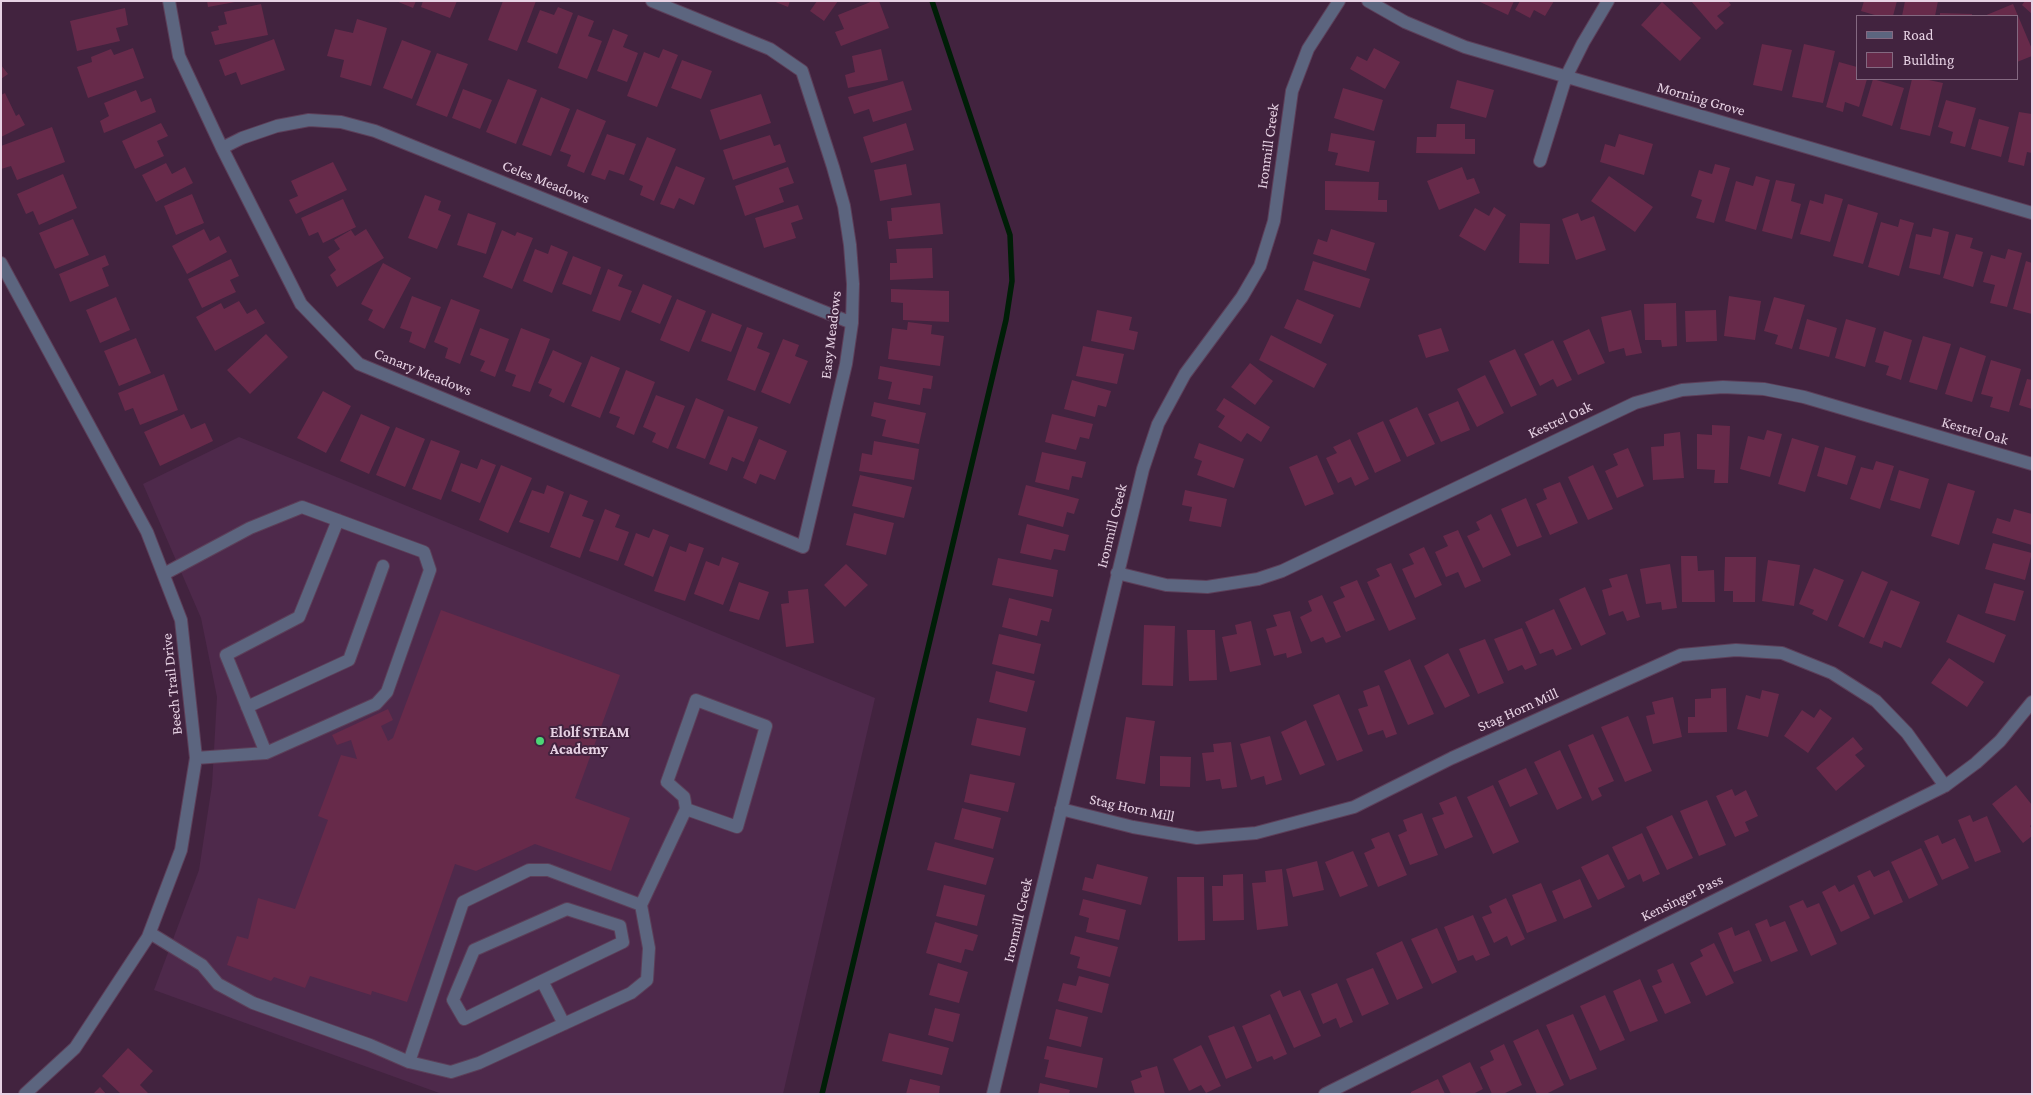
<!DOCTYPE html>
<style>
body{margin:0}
#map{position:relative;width:2033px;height:1095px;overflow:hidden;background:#42233f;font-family:"Crimson Pro",serif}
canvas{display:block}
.frame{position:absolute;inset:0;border:2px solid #e7d2e4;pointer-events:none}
.legend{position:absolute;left:1856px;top:15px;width:162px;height:65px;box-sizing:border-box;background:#42233f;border:1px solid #846981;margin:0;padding:6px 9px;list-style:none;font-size:15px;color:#e7d2e4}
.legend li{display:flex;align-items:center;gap:10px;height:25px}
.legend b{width:25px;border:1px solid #846981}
</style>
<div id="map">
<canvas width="2033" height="1095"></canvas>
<div class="frame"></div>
<ul class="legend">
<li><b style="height:6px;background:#5c657f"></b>Road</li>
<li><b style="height:14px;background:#672a4a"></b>Building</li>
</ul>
</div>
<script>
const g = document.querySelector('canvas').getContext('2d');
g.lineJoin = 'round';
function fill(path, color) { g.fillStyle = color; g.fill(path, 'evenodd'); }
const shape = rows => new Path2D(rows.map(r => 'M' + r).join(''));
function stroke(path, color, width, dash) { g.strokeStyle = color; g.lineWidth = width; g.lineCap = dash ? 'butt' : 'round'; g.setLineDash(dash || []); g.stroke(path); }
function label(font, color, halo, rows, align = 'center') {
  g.font = font + ' "Crimson Pro",serif'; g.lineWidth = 4; g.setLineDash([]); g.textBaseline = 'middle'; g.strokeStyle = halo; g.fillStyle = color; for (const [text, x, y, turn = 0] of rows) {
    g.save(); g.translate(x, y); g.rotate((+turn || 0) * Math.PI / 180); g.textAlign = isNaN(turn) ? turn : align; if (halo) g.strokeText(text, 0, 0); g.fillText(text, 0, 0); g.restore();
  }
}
const built = shape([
 [239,437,875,698,783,1094,442,1094,154,990,199,870,212,785,217,697,201,618,143,484]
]);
const stream = shape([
 [822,1094,1006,320,1012,281,1010,235,932,1]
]);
const building = shape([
 [207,1,235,1,235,2,208,7],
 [396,1,416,1,413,8],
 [423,1,457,1,450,18,421,7],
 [503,1,536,1,517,51,488,40],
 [773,1,790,1,788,7],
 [817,1,838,1,824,21,810,11],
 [873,1,879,1,889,28,841,46,835,32,844,29,838,15],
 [1478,1,1514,1,1508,15],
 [1520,1,1554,1,1545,16,1534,10,1530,18,1515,10],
 [1691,1,1728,1,1731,5,1717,16,1724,23,1716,30],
 [1864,1,1897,1,1893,16,1878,16,1861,11],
 [1905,1,1938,1,1935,16,1902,16],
 [2025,1,2032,1,2032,14,2022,5],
 [1662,2,1701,38,1680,61,1641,25],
 [261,4,268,35,215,45,211,32,219,30,218,26,227,24,224,12],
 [2013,4,2032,49,2032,56,2017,62,2017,16,1984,16],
 [558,7,573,13,557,54,527,42,540,10,554,15],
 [125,8,128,25,116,28,120,41,77,51,70,21],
 [1940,13,1972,14,1972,16,1940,16],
 [578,15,594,21,588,36,602,41,587,79,558,68],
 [357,19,387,28,371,86,340,77,344,60,327,56,335,29,353,33],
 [613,29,628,35,623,47,638,53,627,82,597,71],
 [274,39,285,70,241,85,236,72,225,76,219,60],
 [402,40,431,51,412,99,383,88],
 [1762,44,1792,50,1782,91,1753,85],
 [1804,44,1835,51,1823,103,1792,97],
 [133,48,144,78,88,98,77,67,92,62,91,57,111,49,114,55],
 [1374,48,1400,62,1385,89,1350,69,1357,56,1367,61],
 [663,49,678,55,657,107,627,96,644,52,659,58],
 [881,49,888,80,848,88,845,75,855,72,852,56],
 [437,53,468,64,447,117,416,105],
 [682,60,712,71,701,99,671,88],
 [1839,62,1857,67,1857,79,1867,79,1859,107,1845,102,1843,112,1826,107],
 [1,65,8,74,1,79],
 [508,79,537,90,516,144,486,132],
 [1873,79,1904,88,1892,126,1862,116],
 [1912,79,1924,79,1943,83,1930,136,1900,129],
 [1457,80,1494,90,1486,118,1450,108],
 [903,81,912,110,873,122,869,109,854,114,848,97],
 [1343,88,1383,100,1374,131,1334,118],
 [463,89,492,100,480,129,452,118],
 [136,90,141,102,151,98,156,112,104,133,100,121,109,116,104,103],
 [5,93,16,116,19,114,25,125,1,137,1,95],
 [761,94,771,123,720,140,710,110],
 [541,97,570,109,551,156,522,145],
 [1946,100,1976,108,1965,147,1950,143,1953,132,1938,127],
 [577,109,606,121,584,173,567,166,571,155,560,151],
 [2019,112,2032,114,2032,153,2027,152,2024,166,2008,162],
 [1979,119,2009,127,2001,157,1971,149],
 [161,123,168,136,157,141,164,156,135,169,122,141],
 [906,123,914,150,871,163,863,137],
 [1437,124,1465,124,1465,139,1475,139,1475,154,1416,153,1417,137,1436,137],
 [52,127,65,162,17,180,11,166,1,169,1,146],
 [1331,133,1375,141,1369,172,1335,165,1338,153,1328,151],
 [607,134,636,144,624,175,609,170,605,180,591,175],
 [1619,134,1653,144,1644,175,1600,162,1605,144,1615,147],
 [770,135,774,146,780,144,786,162,733,180,723,150],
 [647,137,676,149,654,201,640,195,643,186,629,180],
 [333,162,347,190,296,214,289,200,298,196,291,181],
 [166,163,172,174,185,167,193,183,156,202,142,175],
 [906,164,912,195,880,201,874,170],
 [1715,164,1730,168,1714,223,1696,218,1702,200,1691,196,1699,170,1712,174],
 [676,166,705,178,694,205,679,198,674,209,660,204],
 [788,167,794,183,779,188,784,202,745,216,735,186],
 [1462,167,1467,180,1474,178,1480,193,1439,210,1427,181],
 [63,174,77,208,39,225,33,211,26,214,17,194],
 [1609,176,1653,207,1635,232,1591,201],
 [1756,176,1770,180,1756,230,1725,221,1736,181,1753,186],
 [1776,180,1795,184,1791,201,1801,204,1792,239,1762,231],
 [1325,181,1379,182,1378,200,1387,200,1387,212,1325,210],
 [192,194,204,223,176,235,164,206],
 [1825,194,1843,199,1830,242,1800,234,1810,200,1823,204],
 [425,195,441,201,438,210,451,215,437,249,408,238],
 [343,199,356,227,323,243,318,232,309,236,301,218],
 [940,203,943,234,889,239,887,221,892,221,891,208],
 [1848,204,1878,213,1863,264,1833,256],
 [798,205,803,219,791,223,796,238,764,248,755,218],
 [1494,207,1506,215,1485,251,1459,236,1475,208,1489,216],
 [468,213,496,223,486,254,457,245],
 [1578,213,1581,221,1594,216,1606,250,1576,260,1562,219],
 [73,219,89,255,55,269,39,233],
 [1900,219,1914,223,1899,276,1868,267,1881,222,1898,227],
 [1520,223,1550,224,1549,264,1519,263],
 [1933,228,1949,232,1940,275,1909,268,1916,234,1931,237],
 [204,229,210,241,219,236,227,252,187,274,172,246],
 [366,229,384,258,337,287,330,275,336,270,328,257,340,249,334,240,351,230,355,236],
 [1331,229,1375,243,1366,271,1313,254,1318,239,1327,242],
 [502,230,515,236,517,232,533,238,512,289,483,277],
 [1956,234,1973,238,1970,248,1983,252,1973,287,1943,278],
 [551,245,568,252,552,293,523,281,535,249,548,254],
 [932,248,933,278,890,280,890,263,897,263,896,249],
 [2008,249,2022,253,2007,307,1990,303,1995,285,1983,282,1991,255,2005,259],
 [105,255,109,265,102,268,109,286,70,302,59,274],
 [573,256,601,267,591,295,562,284],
 [231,259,239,276,230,280,236,292,202,308,188,279],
 [1313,261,1370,279,1360,308,1304,290],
 [2026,261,2032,263,2032,314,2013,309],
 [383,263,411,278,384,329,368,320,373,310,361,304],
 [608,269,623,275,618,286,632,291,620,321,592,311],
 [643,284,672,296,660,324,631,312],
 [891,289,949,291,949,322,903,320,903,303,891,302],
 [412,296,441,307,425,349,409,342,412,332,400,328],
 [1729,296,1761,301,1755,340,1724,336],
 [116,297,130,330,100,343,86,310],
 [1774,297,1805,305,1792,349,1775,344,1778,335,1764,331],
 [451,299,480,310,460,364,445,358,448,348,434,342],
 [677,299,706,311,689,352,660,340],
 [1297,299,1334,315,1321,344,1284,328],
 [239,301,247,314,256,309,265,323,215,351,196,317,221,303,224,309],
 [1676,303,1677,346,1662,347,1661,340,1645,340,1644,304],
 [1097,310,1132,317,1129,330,1138,332,1134,350,1091,341],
 [1631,310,1642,353,1626,356,1624,348,1609,352,1601,317],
 [1716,310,1717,341,1686,342,1685,311],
 [712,313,742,325,731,352,701,341],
 [1807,319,1837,328,1829,357,1799,349],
 [1846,319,1876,328,1865,367,1835,358],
 [908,322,932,325,931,334,944,336,940,366,888,359,892,328,907,330],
 [747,327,763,333,757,348,770,353,755,391,727,380],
 [480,328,509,339,495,377,480,371,485,361,470,355],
 [521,328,550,339,530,392,512,386,516,375,505,371],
 [1441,328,1449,351,1426,358,1418,335],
 [1589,329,1605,363,1578,375,1563,341],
 [1884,331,1912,340,1901,380,1886,375,1889,366,1875,362],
 [266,334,288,357,250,394,227,370],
 [1271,335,1327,364,1314,388,1259,360],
 [1923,336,1951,344,1937,390,1909,382],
 [136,338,151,373,119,386,104,351],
 [783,339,799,345,795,356,808,361,790,404,761,392],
 [1553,340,1572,380,1557,387,1553,379,1540,386,1524,354],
 [1083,346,1124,354,1117,384,1076,376],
 [1960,347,1986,356,1972,402,1945,394],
 [1515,349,1537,395,1511,407,1489,361],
 [553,350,582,363,564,403,549,396,552,389,538,383],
 [591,356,620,368,600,418,571,406],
 [1991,360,2021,369,2009,412,1990,407,1993,397,1981,394],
 [1250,363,1273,381,1255,405,1231,387],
 [880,366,933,376,931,389,923,388,920,405,888,399,892,382,878,379],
 [626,370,655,382,634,435,616,427,620,417,609,413],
 [164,374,178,410,140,425,133,408,125,411,118,393],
 [1485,375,1504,413,1477,427,1457,389],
 [2027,379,2032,380,2032,409,2019,405],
 [1072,380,1111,391,1106,407,1098,405,1095,417,1064,409],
 [323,391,351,406,326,453,297,438],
 [656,395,685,406,668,449,652,442,656,433,643,427],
 [696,398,724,410,705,459,676,448],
 [1224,398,1270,427,1261,442,1247,433,1241,442,1218,427,1225,416,1216,410],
 [1458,401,1470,430,1441,442,1428,414],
 [874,402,926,413,919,444,882,436,886,420,871,416],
 [1417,407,1435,444,1407,457,1389,420],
 [184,414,191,429,205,423,213,441,160,466,144,432],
 [361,414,390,427,369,474,340,461],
 [1052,414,1093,424,1089,439,1080,437,1076,450,1045,442],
 [728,416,758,427,744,462,732,457,727,471,709,464],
 [1383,421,1401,461,1375,473,1357,433],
 [1712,425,1730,426,1728,483,1714,483,1715,470,1697,469,1697,434,1712,435],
 [396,427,425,439,405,487,376,475],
 [1767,430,1782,434,1770,477,1740,469,1748,436,1764,440],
 [1680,432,1684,478,1653,480,1651,447,1664,446,1664,434],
 [1792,438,1819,446,1805,492,1778,484],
 [759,439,787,451,775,480,760,474,756,484,743,478],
 [1350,439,1369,479,1355,486,1351,477,1338,483,1326,458,1337,453,1333,447],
 [431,440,460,451,441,500,412,489],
 [874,441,919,449,914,480,859,471,862,453,872,455],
 [1199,443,1244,459,1234,488,1197,475,1202,461,1194,458],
 [1825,447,1856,456,1847,485,1817,476],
 [1628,448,1644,486,1617,498,1605,471,1618,465,1613,454],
 [1042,452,1086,462,1082,478,1072,476,1069,490,1035,482],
 [1317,455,1334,494,1305,506,1289,467],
 [481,459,496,465,480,503,451,491,461,463,477,469],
 [1876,461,1894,466,1880,509,1850,499,1861,467,1873,470],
 [501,465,532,478,508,533,479,520],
 [1593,465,1613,509,1588,520,1568,477],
 [1899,470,1929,479,1920,509,1890,500],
 [860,475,912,487,904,518,852,506],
 [1560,482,1578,523,1550,535,1536,504,1547,499,1543,489],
 [1948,483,1975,491,1959,545,1931,536],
 [547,485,564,492,549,533,519,522,532,490,544,494],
 [1026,485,1079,499,1074,514,1067,512,1063,527,1018,515],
 [1185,490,1227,499,1221,527,1189,521,1192,507,1182,505],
 [570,494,588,501,582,516,594,520,580,558,550,547],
 [1526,498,1542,537,1517,547,1501,509],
 [605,509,620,515,615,527,629,532,618,561,589,551],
 [2014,509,2032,514,2032,545,1992,533,1997,518,2010,522],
 [854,513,894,523,886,555,846,545],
 [1491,514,1511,555,1483,568,1467,536,1480,530,1476,522],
 [1027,524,1069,535,1065,551,1054,549,1051,560,1020,553],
 [653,529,669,535,653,577,624,565,636,533,649,538],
 [1458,530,1481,581,1465,588,1458,572,1446,577,1435,552,1448,546,1443,536],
 [689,543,704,548,685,601,654,591,670,546,686,552],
 [1993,543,2032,553,2025,580,1985,569],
 [1424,547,1442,585,1415,598,1402,569,1414,564,1409,554],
 [1681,556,1697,556,1698,571,1714,570,1715,602,1682,602],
 [722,557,739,563,723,605,694,594,706,561,719,566],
 [1725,557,1756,557,1755,602,1733,602,1733,591,1724,591],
 [998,558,1058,570,1053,597,992,585],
 [1768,560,1800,565,1794,606,1762,601],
 [1391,563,1416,619,1389,631,1367,582,1380,576,1376,569],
 [846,564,868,585,845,607,824,585],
 [1670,564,1677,608,1662,610,1661,602,1646,604,1640,569],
 [1814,568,1844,580,1827,621,1812,614,1814,610,1799,604],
 [1862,571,1888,582,1864,638,1838,626],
 [1627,574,1640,617,1627,621,1623,611,1609,616,1602,590,1612,587,1609,579],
 [1357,580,1375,620,1346,632,1333,602,1345,597,1340,587],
 [739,582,769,592,759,620,729,611],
 [1994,583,2024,591,2015,621,1985,613],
 [1585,587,1606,634,1581,646,1559,599],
 [808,589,814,643,786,647,781,604,789,603,788,591],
 [1891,590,1920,602,1901,648,1884,641,1882,648,1869,643],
 [1322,595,1341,637,1326,643,1323,637,1311,642,1300,617,1312,611,1308,601],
 [1009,598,1052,609,1049,622,1041,620,1037,636,1002,627],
 [1554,609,1572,649,1556,656,1553,649,1540,654,1525,622],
 [441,610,620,675,575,798,630,818,611,871,535,844,476,871,455,864,407,1002,372,991,371,995,310,976,305,988,274,977,271,981,227,965,237,936,248,939,258,898,295,909,328,820,318,816,341,755,357,759,351,740,337,745,332,735,388,709,393,720,381,726,388,741,393,738],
 [1290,611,1302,653,1287,658,1286,653,1274,656,1266,629,1277,626,1273,615],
 [1958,614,2006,635,1994,663,1946,642],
 [1251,621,1261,665,1230,672,1222,637,1237,634,1235,625],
 [1144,625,1175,626,1173,686,1142,685],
 [1522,628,1537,665,1525,670,1522,665,1508,671,1494,639],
 [1187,630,1215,630,1217,680,1189,681],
 [999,634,1041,644,1034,674,992,664],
 [1485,639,1504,683,1478,694,1459,649],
 [1448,653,1470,696,1445,708,1424,666],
 [1949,658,1984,682,1967,707,1931,683],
 [1410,659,1434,714,1408,725,1384,671],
 [996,671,1035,681,1027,712,989,702],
 [1379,685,1397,734,1386,738,1383,730,1368,735,1358,709,1368,706,1363,691],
 [1726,688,1727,732,1688,733,1688,717,1695,717,1695,699,1711,698,1711,689],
 [1762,690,1779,694,1768,737,1737,729,1746,695,1760,699],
 [1339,694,1363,751,1337,761,1313,705],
 [1673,697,1682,737,1653,744,1646,716,1655,714,1652,702],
 [1820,709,1832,718,1808,753,1784,736,1802,710,1814,718],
 [1628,716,1652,771,1625,782,1601,727],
 [1126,717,1155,721,1145,784,1116,779],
 [977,718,1026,728,1020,756,971,745],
 [1306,720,1325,765,1300,775,1281,732],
 [1593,734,1614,781,1598,788,1602,796,1592,801,1568,745],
 [1270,736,1282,780,1266,785,1264,776,1251,780,1240,744],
 [1853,737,1863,749,1855,755,1865,766,1836,791,1816,768],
 [1231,742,1237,787,1222,789,1220,779,1206,781,1202,753,1214,752,1213,744],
 [1560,750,1582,798,1557,810,1534,762],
 [1160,756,1191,757,1190,787,1160,786],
 [1526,768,1538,794,1510,807,1498,781],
 [970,774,1015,783,1008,812,964,802],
 [1493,785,1519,842,1493,854,1467,797],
 [2016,785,2032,805,2032,824,2030,826,2032,829,2032,836,2023,843,1992,804],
 [1732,789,1735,796,1746,790,1758,816,1745,822,1749,831,1735,837,1716,796],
 [1456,796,1473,837,1445,849,1432,818,1444,814,1439,803],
 [1707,800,1726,845,1699,856,1680,811],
 [962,808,1001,818,993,849,954,839],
 [1422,813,1438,855,1410,865,1398,835,1407,831,1403,820],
 [1672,815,1693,858,1667,870,1646,827],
 [1970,815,1973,822,1987,816,2001,852,1975,862,1958,820],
 [1389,832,1407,875,1378,887,1364,853,1375,848,1371,839],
 [1642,833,1660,874,1643,882,1640,874,1628,880,1612,847],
 [1938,835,1942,844,1955,838,1969,868,1942,880,1924,841],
 [935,842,994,858,986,885,927,870],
 [1921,848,1938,885,1909,899,1891,862],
 [1353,851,1368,886,1340,897,1325,862],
 [1608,854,1625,887,1598,900,1581,867],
 [1317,861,1324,890,1293,897,1286,869],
 [1097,864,1148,877,1141,905,1082,890,1085,877,1093,879],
 [1282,869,1288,926,1257,930,1252,883,1266,882,1265,871],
 [1870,870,1874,877,1889,870,1903,902,1874,915,1857,876],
 [1243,874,1244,920,1213,921,1212,886,1223,886,1223,875],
 [1177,877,1204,877,1205,940,1178,941],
 [1580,879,1592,907,1564,919,1552,891],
 [1541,883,1557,921,1527,933,1512,895],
 [1854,884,1870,918,1841,932,1822,892,1835,885,1839,892],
 [944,885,985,895,977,926,936,916],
 [1506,898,1525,939,1511,946,1507,936,1494,943,1482,917,1492,913,1489,906],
 [1083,899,1126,910,1119,940,1086,932,1089,918,1079,915],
 [1803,900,1807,908,1819,903,1837,944,1811,956,1789,906],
 [1473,915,1490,955,1476,961,1473,955,1458,961,1444,927],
 [1767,919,1770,927,1785,921,1798,951,1771,962,1755,924],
 [935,922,978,935,973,951,965,949,961,963,926,953],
 [1732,927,1735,936,1749,930,1762,961,1734,972,1718,933],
 [1437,928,1457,972,1432,984,1411,939],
 [1075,936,1118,947,1110,977,1077,968,1080,957,1070,954],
 [1402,941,1423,988,1397,1000,1376,953],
 [1714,943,1734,983,1706,996,1690,963,1703,956,1700,950],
 [938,963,968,972,959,1003,929,995],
 [1673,963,1691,1003,1665,1014,1652,986,1662,982,1657,970],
 [1373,968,1389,1004,1362,1016,1346,979],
 [1079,976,1109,984,1102,1013,1058,1001,1063,983,1076,986],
 [1640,979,1658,1021,1630,1032,1613,991],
 [1337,983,1353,1022,1340,1028,1336,1018,1323,1024,1311,994],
 [1280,990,1283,997,1300,990,1321,1036,1294,1048,1270,995],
 [1605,995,1625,1040,1600,1051,1580,1006],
 [935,1008,960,1014,953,1042,928,1035],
 [1056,1009,1088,1017,1081,1047,1049,1039],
 [1270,1014,1287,1054,1274,1060,1272,1056,1257,1062,1242,1026],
 [1573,1014,1597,1069,1570,1080,1546,1025],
 [1234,1026,1252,1068,1226,1079,1208,1036],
 [1538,1029,1564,1085,1546,1094,1537,1094,1513,1041],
 [889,1033,949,1048,942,1075,882,1061],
 [1504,1044,1522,1085,1503,1094,1492,1094,1480,1067,1494,1060,1490,1051],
 [1201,1045,1221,1086,1206,1093,1201,1085,1189,1091,1173,1059],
 [1047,1046,1103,1058,1097,1088,1045,1077,1049,1060,1044,1059],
 [128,1048,153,1071,140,1085,149,1094,121,1094,102,1076],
 [1470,1062,1483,1089,1473,1094,1451,1094,1442,1076],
 [1157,1066,1165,1094,1135,1094,1131,1081,1142,1077,1140,1071],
 [910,1079,940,1086,939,1094,906,1094],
 [1438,1079,1445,1094,1411,1094,1411,1092],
 [1040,1083,1070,1090,1069,1094,1038,1094],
 [100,1087,106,1094,93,1094]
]);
const minor = shape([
 [169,1,179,56,222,148,301,304,359,364,803,547,846,364,852,323,853,284,850,245,844,206,833,167,802,71,770,49,652,1],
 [1368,1,1405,22,1465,47,2032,213],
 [222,148,242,138,277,126,309,120,341,122,375,131,852,323],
 [1540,161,1566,77,1583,43,1608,1],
 [1,263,147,532,181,620,196,758,181,850,148,937,75,1048,25,1094],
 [1117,573,1166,585,1207,587,1258,579,1282,571,1635,403,1682,390,1723,387,1764,389,1804,397,2032,464],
 [164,574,250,528,302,507,424,552,430,570,387,692,376,704,266,753,196,758],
 [247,707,349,660,383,566],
 [266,753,226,655,299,617,338,520],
 [1061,809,1133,827,1197,838,1256,833,1354,807,1452,758,1681,655,1736,650,1782,653,1832,673,1876,701,1907,733,1945,786],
 [641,905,686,809,737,827,766,726,696,700,667,782,684,797,686,809],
 [150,933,202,965,218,984,253,1003,370,1045,409,1062,451,1072,479,1063,631,993,647,980,649,948,641,905,548,870,529,870,463,902,409,1062],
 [542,981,623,942,620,926,567,909,474,950,453,1000,464,1019,542,981,564,1024],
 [993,1094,1143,469,1158,424,1185,374,1242,297,1260,266,1274,221,1292,91,1308,49,1339,1],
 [1325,1094,1945,786,1976,763,2000,741,2032,702]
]);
const markers = [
 [540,741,5,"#4cd676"]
];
const streetNames = [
 ["Morning Grove",1701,99,16],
 ["Ironmill Creek",1268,146,-82],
 ["Celes Meadows",546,182,22],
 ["Easy Meadows",831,335,-83],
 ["Canary Meadows",423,372,22],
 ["Kestrel Oak",1560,420,-25],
 ["Kestrel Oak",1975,431,16],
 ["Ironmill Creek",1112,526,-76],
 ["Beech Trail Drive",172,684,-96],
 ["Stag Horn Mill",1518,710,-24],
 ["Stag Horn Mill",1132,808,12],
 ["Kensinger Pass",1682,898,-26],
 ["Ironmill Creek",1018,920,-77]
];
const poiNames = [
 ["Elolf STEAM",550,732],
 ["Academy",550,749]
];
fill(built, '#4e294b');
stroke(stream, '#001e07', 5.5);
fill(building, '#672a4a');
stroke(minor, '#5c3f59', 14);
stroke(minor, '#5c657f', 12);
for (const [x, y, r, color] of markers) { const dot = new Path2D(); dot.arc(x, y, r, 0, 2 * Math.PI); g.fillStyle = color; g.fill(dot); stroke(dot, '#42233f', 2); }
label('15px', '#e7d2e4', '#42233f', streetNames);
label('bold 15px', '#e7d2e4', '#42233f', poiNames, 'left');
</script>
